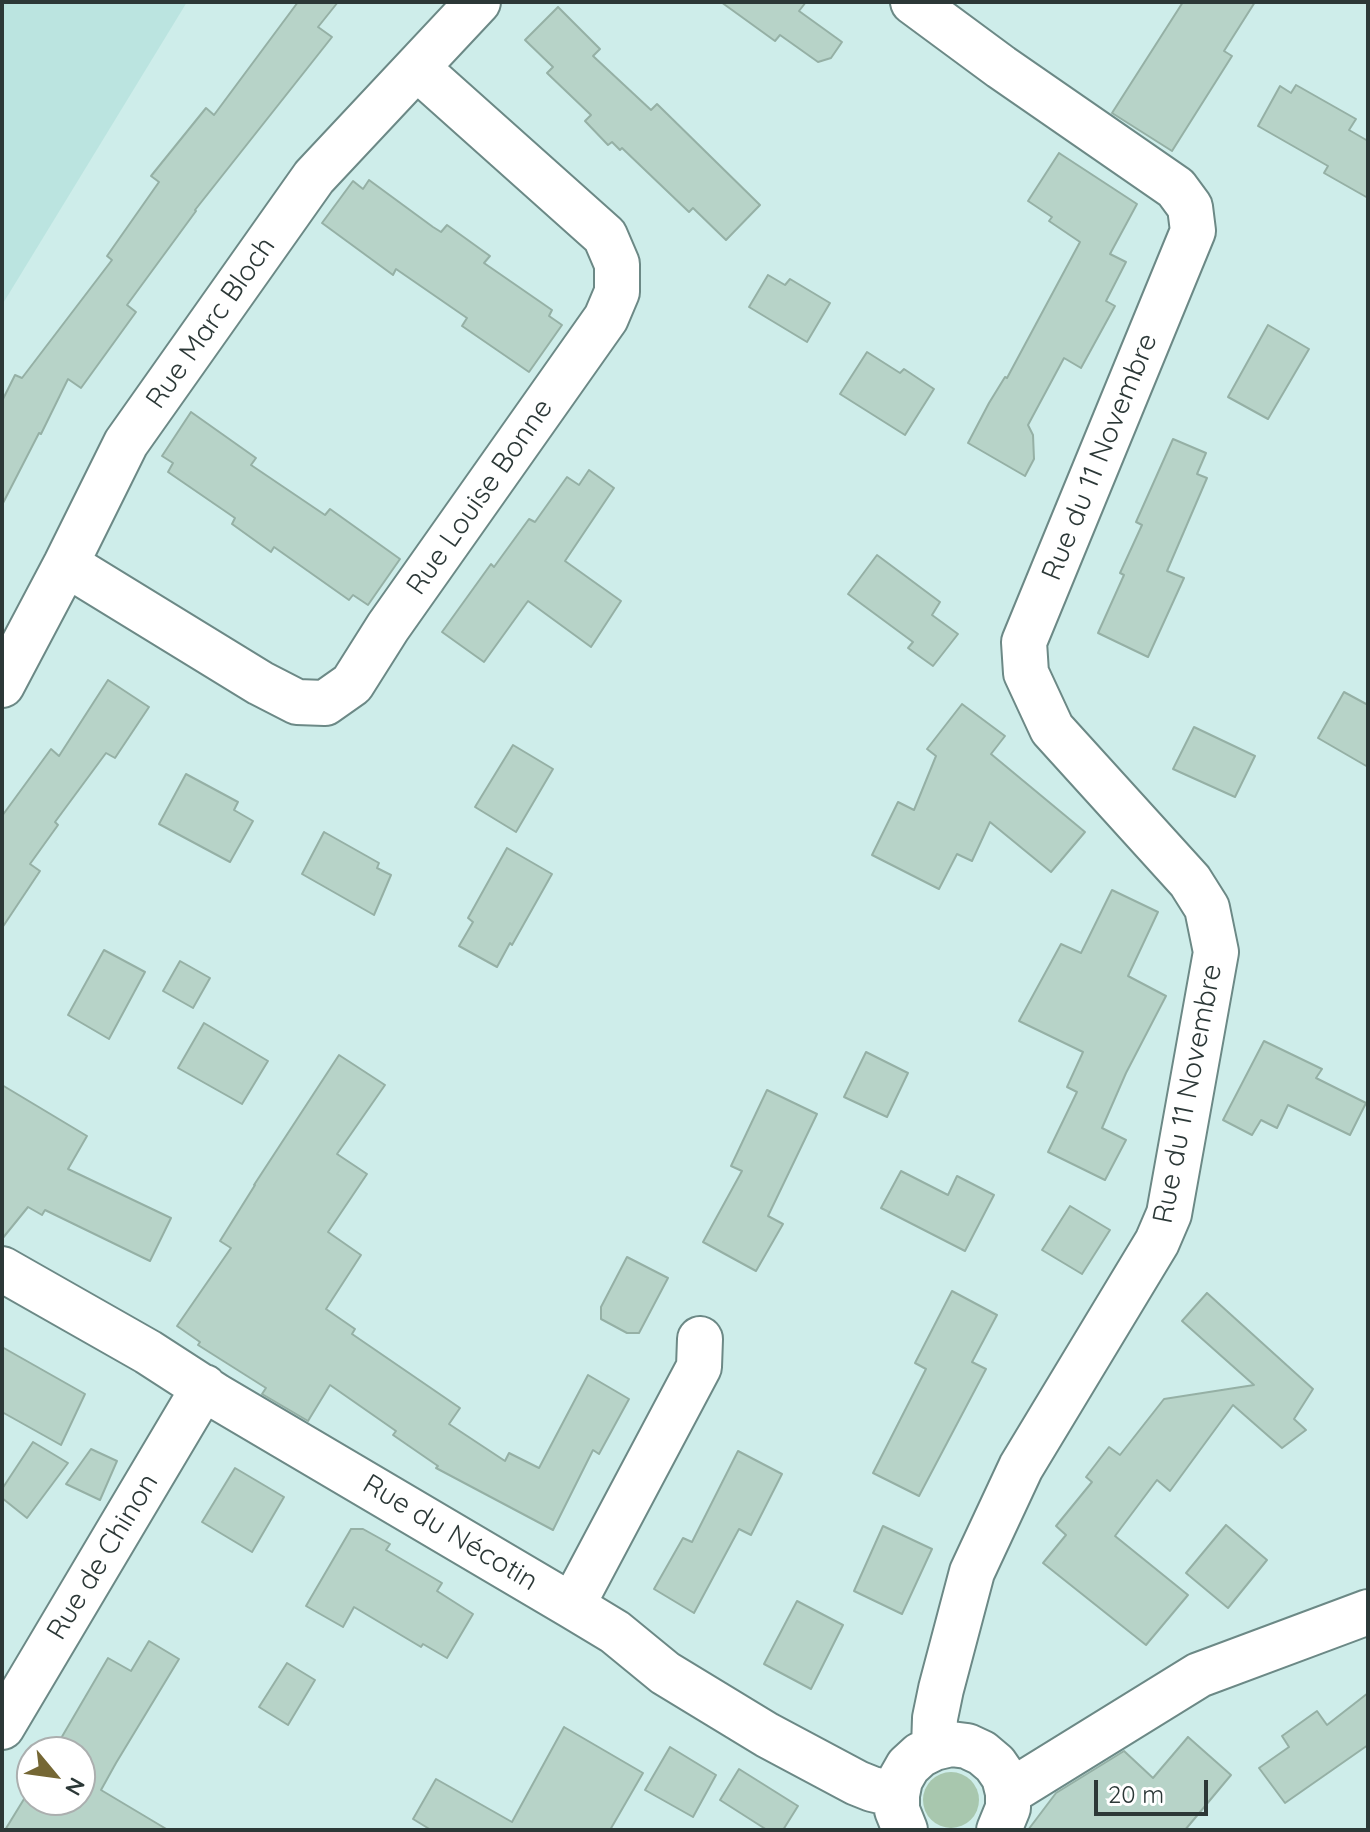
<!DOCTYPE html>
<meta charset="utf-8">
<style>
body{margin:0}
#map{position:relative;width:1370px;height:1832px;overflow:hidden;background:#ceedea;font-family:Quicksand,sans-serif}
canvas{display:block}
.frame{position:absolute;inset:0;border:4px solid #2c3837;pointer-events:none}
.north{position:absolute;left:16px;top:1736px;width:80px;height:80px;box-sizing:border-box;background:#fff;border:2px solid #abafaf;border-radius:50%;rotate:119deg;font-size:22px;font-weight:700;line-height:32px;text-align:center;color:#2c3837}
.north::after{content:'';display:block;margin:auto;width:28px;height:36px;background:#756734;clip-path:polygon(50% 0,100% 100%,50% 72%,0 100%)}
.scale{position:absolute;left:1094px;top:1780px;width:114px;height:36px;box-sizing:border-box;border:4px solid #2c3837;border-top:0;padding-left:10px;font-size:24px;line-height:28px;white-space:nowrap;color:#2c3837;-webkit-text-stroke:6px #fff;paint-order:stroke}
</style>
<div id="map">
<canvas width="1370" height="1832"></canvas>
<div class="frame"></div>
<div class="north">N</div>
<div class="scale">20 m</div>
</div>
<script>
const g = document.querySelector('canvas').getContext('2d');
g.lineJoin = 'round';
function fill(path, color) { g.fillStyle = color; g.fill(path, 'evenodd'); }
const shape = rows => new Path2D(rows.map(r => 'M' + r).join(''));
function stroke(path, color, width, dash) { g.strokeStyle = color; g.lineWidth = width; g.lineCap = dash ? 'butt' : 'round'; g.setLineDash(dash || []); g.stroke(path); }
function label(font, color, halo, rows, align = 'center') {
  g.font = font + ' Quicksand,sans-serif'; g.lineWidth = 8; g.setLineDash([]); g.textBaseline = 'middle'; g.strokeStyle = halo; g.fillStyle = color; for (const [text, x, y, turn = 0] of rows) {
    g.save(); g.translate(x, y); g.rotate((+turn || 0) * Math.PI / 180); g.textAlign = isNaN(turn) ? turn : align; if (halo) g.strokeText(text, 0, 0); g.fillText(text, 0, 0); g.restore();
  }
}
const built = shape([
 [2,2,187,2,2,305]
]);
const green = shape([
 '923 1800a28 28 0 1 1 56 0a28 28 0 1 1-56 0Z'
]);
const building = shape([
 [298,2,338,2,318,27,332,37,195,210,196,211,127,305,136,312,81,388,68,379,41,434,39,433,2,505,2,401,15,375,22,378,112,260,107,256,159,182,151,176,206,108,214,115,298,2],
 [721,2,806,2,799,11,842,42,831,58,818,62,780,35,775,41,721,2],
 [1183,2,1255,2,1224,51,1232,56,1172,151,1112,113,1183,2],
 [558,7,600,49,593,56,651,110,657,104,760,205,726,240,693,208,689,212,622,148,620,150,612,142,608,145,585,121,591,115,547,73,553,67,525,40,558,7],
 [1296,85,1356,119,1349,130,1368,141,1368,198,1324,173,1328,166,1258,126,1280,86,1291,93,1296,85],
 [1059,153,1137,204,1110,254,1126,262,1106,301,1115,306,1081,368,1064,358,1028,425,1033,435,1034,459,1025,476,968,443,989,403,1005,377,1007,378,1080,242,1049,221,1052,217,1028,201,1059,153],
 [369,180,433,227,441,232,447,225,490,256,484,263,552,310,549,316,562,325,529,372,462,326,467,318,396,269,393,275,322,223,353,181,363,189,369,180],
 [768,275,785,285,790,279,830,303,807,342,749,307,768,275],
 [1268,325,1309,349,1268,419,1228,397,1268,325],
 [867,352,900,373,904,369,934,389,905,435,840,394,867,352],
 [191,412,256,458,251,465,325,515,330,509,400,559,368,605,353,595,349,600,274,547,271,552,232,524,235,518,168,472,173,463,162,456,191,412],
 [1173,439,1206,453,1197,474,1207,478,1167,571,1184,578,1148,657,1098,633,1124,575,1120,573,1142,525,1136,522,1173,439],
 [589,470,614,488,565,561,621,601,591,647,528,601,484,662,442,632,491,564,494,567,529,519,535,522,567,477,579,485,589,470],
 [877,555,940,602,932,615,958,634,933,666,908,648,913,642,848,594,877,555],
 [108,680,149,707,115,758,106,753,55,822,58,825,30,864,40,871,2,928,2,816,51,749,59,756,108,680],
 [1344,692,1368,705,1368,767,1318,738,1344,692],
 [962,704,1005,736,991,754,1085,832,1051,872,990,822,972,861,957,854,939,889,872,855,898,802,914,810,936,756,927,749,962,704],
 [1194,727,1255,756,1235,797,1173,769,1194,727],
 [513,745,553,769,516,832,475,807,513,745],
 [186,774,238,802,234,810,253,821,230,862,159,824,186,774],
 [324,832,379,863,377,868,391,875,374,915,302,874,324,832],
 [507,848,552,874,512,945,510,943,497,967,459,946,473,922,468,918,507,848],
 [1112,890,1158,912,1128,976,1166,996,1126,1073,1102,1128,1126,1140,1105,1180,1048,1152,1077,1092,1067,1087,1083,1052,1019,1021,1061,944,1081,953,1112,890],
 [104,950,145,972,109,1039,68,1015,104,950],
 [180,961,210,978,193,1008,163,991,180,961],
 [204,1023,268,1061,242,1104,178,1068,204,1023],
 [1264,1041,1322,1069,1316,1078,1366,1103,1350,1135,1288,1105,1277,1128,1261,1120,1252,1135,1223,1120,1264,1041],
 [866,1052,908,1073,887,1117,844,1097,866,1052],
 [339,1055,385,1085,337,1154,367,1174,328,1232,361,1255,326,1309,355,1329,352,1334,460,1408,449,1424,505,1461,509,1453,539,1468,588,1375,629,1399,599,1454,593,1450,553,1530,436,1468,438,1466,393,1435,396,1431,330,1385,308,1421,262,1394,266,1388,198,1345,200,1342,177,1326,231,1248,220,1241,255,1185,254,1185,339,1055],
 [2,1085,87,1136,68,1169,171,1218,150,1261,45,1210,42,1215,28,1207,2,1239,2,1085],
 [767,1090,817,1114,768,1216,783,1224,756,1271,703,1242,742,1171,731,1166,767,1090],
 [901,1171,948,1195,957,1176,994,1195,965,1251,881,1208,901,1171],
 [1070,1206,1110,1230,1082,1274,1042,1250,1070,1206],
 [627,1257,668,1278,639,1333,627,1333,601,1319,601,1307,627,1257],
 [952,1291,997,1315,972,1362,986,1369,919,1496,873,1473,926,1369,915,1363,952,1291],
 [1207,1293,1313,1389,1294,1419,1306,1430,1282,1448,1233,1405,1170,1491,1157,1480,1115,1536,1188,1595,1146,1645,1043,1563,1066,1535,1056,1526,1092,1482,1086,1477,1109,1447,1120,1455,1164,1399,1254,1385,1182,1321,1207,1293],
 [2,1347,85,1394,61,1445,2,1412,2,1347],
 [33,1442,68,1463,27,1518,2,1498,2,1489,33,1442],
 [91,1449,117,1461,100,1500,66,1484,91,1449],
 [738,1451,782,1474,751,1535,739,1529,694,1613,654,1589,683,1538,692,1542,738,1451],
 [235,1468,284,1497,252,1552,202,1522,235,1468],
 [1226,1525,1267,1560,1228,1608,1186,1573,1226,1525],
 [883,1526,932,1549,902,1614,854,1591,883,1526],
 [351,1529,363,1529,390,1544,386,1550,442,1583,437,1591,473,1614,447,1658,423,1644,421,1647,354,1607,343,1627,306,1606,351,1529],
 [797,1601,843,1625,811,1689,764,1664,797,1601],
 [149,1641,179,1659,116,1763,101,1790,168,1830,5,1830,32,1786,32,1800,80,1800,80,1752,53,1752,108,1658,131,1671,149,1641],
 [287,1663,315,1680,288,1725,259,1707,287,1663],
 [1368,1693,1368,1745,1285,1803,1259,1768,1289,1747,1282,1736,1317,1711,1327,1725,1368,1693],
 [564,1727,643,1773,610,1830,431,1830,413,1819,436,1779,512,1822,564,1727],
 [1188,1737,1231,1775,1185,1830,1028,1830,1056,1793,1124,1751,1153,1778,1188,1737],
 [670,1747,716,1775,693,1817,645,1790,670,1747],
 [739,1769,798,1806,783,1830,767,1830,720,1800,739,1769]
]);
const minor = shape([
 [913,2,1001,67,1176,188,1190,207,1193,231,1024,642,1026,673,1052,729,1190,881,1207,908,1216,952,1169,1214,1157,1242,1021,1467,972,1572,941,1689,935,1718,934,1748],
 [66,564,260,683,297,702,325,703,352,684,388,627,606,318,617,292,617,264,605,236,417,68],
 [2,685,66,564,126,443,314,177,478,2],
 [2,1269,148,1352,216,1396,572,1606,615,1632,665,1673,767,1735,857,1783,872,1789,897,1795],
 [572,1606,699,1367,700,1339],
 [2,1727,204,1387],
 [1008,1793,1199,1675,1368,1612],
 [905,1830,897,1810,897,1795,900,1780,908,1766,920,1755,934,1748,951,1744,967,1746,982,1753,995,1764,1004,1777,1008,1793,1008,1808,999,1830]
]);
const streetNames = [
 ["Rue Marc Bloch",211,323,-55],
 ["Rue du 11 Novembre",1100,457,-68],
 ["Rue Louise Bonne",480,497,-55],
 ["Rue du 11 Novembre",1188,1094,-79],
 ["Rue du Nécotin",450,1533,31],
 ["Rue de Chinon",103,1557,-59]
];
fill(built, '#bbe4e0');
fill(green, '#a8c7ae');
fill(building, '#b7d3c8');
stroke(building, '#95b0a5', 2);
stroke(minor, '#6c8986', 48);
stroke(minor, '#fff', 44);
label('28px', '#2c3837', '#fff', streetNames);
</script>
